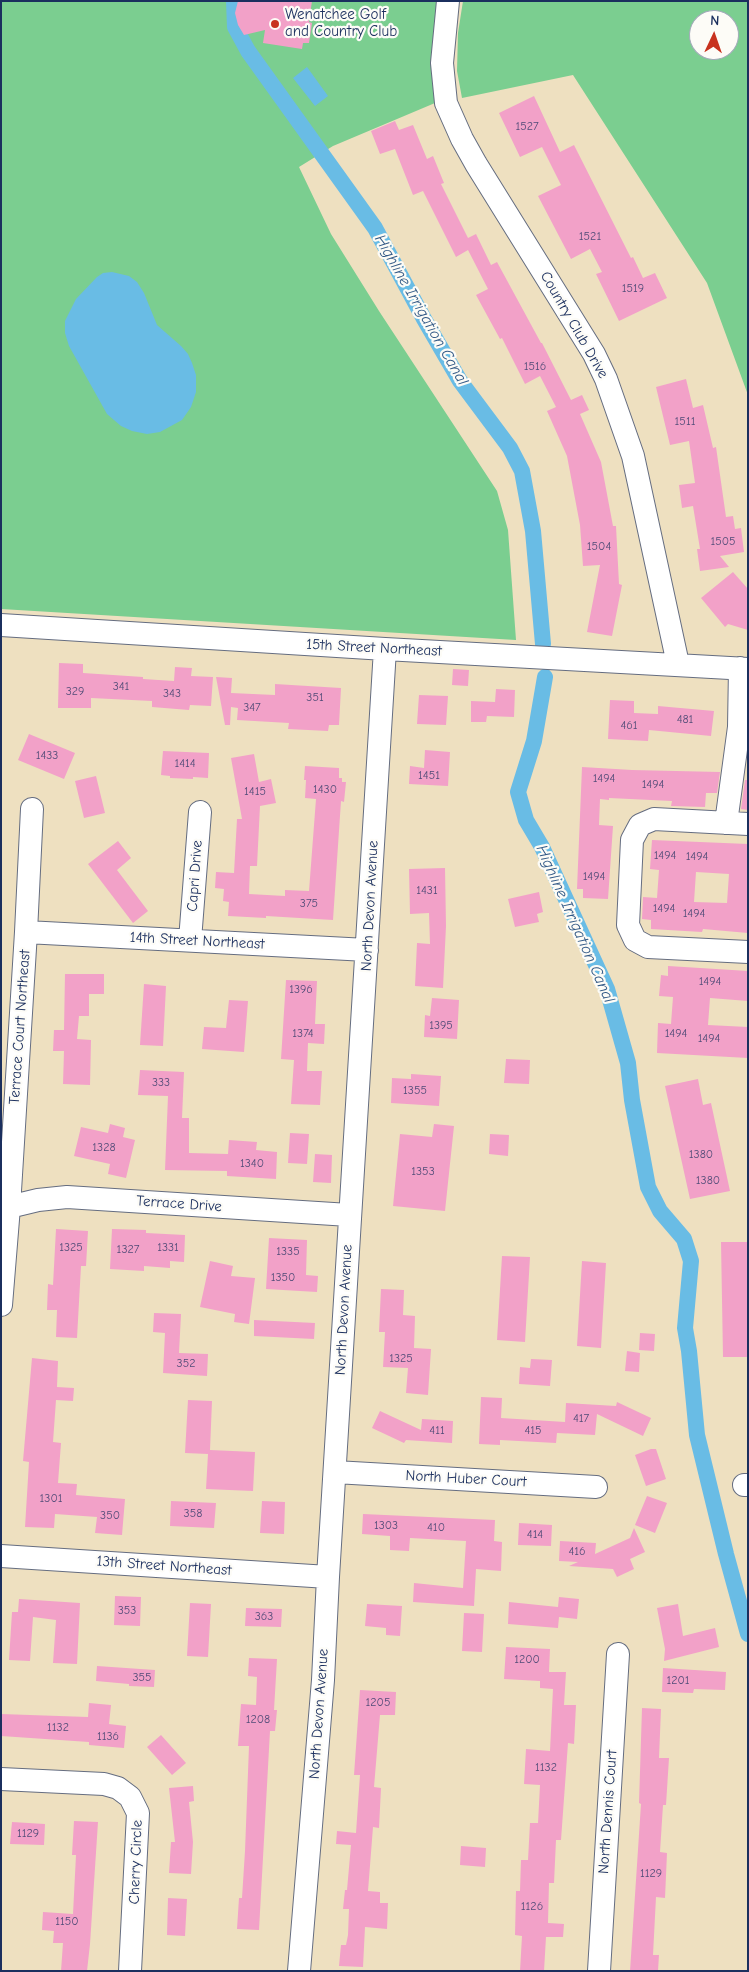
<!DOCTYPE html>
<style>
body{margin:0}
#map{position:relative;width:749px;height:1972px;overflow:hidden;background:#eee0c0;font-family:"Comic Neue",sans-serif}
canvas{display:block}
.frame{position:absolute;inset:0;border:2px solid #1b2f5e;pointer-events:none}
.north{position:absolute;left:689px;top:10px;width:50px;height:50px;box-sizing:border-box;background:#fdfcf7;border:1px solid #a3aaba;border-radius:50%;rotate:3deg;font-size:14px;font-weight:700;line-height:20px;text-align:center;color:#1b2f5e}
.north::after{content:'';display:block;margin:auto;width:18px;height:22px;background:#c8321e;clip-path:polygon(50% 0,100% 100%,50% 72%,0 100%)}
</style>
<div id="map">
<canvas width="749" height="1972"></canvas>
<div class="frame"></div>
<div class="north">N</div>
</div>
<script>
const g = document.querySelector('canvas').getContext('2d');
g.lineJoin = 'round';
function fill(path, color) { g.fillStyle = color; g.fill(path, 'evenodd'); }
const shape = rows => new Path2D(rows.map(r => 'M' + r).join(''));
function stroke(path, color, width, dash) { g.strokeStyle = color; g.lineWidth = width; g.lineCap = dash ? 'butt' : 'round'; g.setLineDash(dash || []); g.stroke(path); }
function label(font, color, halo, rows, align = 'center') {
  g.font = font + ' "Comic Neue",sans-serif'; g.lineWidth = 4.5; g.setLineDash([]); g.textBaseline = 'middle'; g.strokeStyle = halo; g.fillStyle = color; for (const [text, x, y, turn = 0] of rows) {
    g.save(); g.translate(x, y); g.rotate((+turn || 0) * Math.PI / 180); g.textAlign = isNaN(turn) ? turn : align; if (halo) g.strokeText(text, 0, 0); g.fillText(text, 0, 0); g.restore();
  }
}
const green = shape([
 [1,1,442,1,435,103,333,146,299,167,331,234,379,311,497,491,508,530,516,640,1,609],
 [463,1,748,1,748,395,707,283,573,75,462,98,457,71,458,33],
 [699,20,729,20,729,50,699,50]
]);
const water = shape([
 [307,67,328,96,315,106,293,78],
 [112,272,129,276,137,282,144,293,157,325,181,346,188,354,192,363,196,375,196,392,191,407,182,420,160,432,147,434,132,431,121,426,107,414,69,346,65,333,65,321,76,299,97,277,103,273]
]);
const canal = shape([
 [234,1,235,27,248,51,375,228,424,319,460,381,510,448,522,471,533,531,543,644],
 [545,677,534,741,518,792,526,820,542,847,607,989,628,1063,632,1100,648,1187,660,1211,684,1239,691,1261,685,1328,689,1351,697,1435,726,1554,748,1634]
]);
const building = shape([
 [238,1,312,1,309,22,312,23,309,43,303,43,302,49,263,43,265,30,244,35,238,25,235,13],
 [534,96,560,152,574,145,631,258,633,257,643,278,655,273,667,298,619,321,596,274,602,272,590,249,571,259,538,196,561,185,542,147,520,157,499,113],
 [395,121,399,130,413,125,427,159,433,156,444,183,441,184,468,238,476,234,491,265,497,262,541,343,542,343,571,400,582,395,589,410,580,414,601,462,613,526,616,526,619,584,622,585,612,636,587,632,600,565,583,566,580,525,567,456,547,411,556,407,540,376,525,384,502,338,500,339,476,295,488,289,468,250,456,257,423,191,413,195,395,149,380,154,371,131],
 [686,379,693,408,703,405,713,448,716,447,726,517,733,516,735,529,741,528,744,552,720,556,729,567,700,571,697,549,700,549,693,506,682,508,679,485,695,483,689,441,670,445,656,387],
 [733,572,748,589,748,630,728,624,725,627,701,598],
 [59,663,83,664,83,673,143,677,143,679,174,681,175,667,192,668,191,676,213,677,211,706,190,705,189,710,152,707,152,701,91,698,91,708,58,708],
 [453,669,469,670,468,686,452,685],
 [216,677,232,678,231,693,275,695,275,684,341,688,339,725,329,725,328,731,288,729,289,723,237,720,238,708,231,707,230,725,225,725],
 [496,689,515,690,514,717,487,716,486,722,471,722,471,701,495,702],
 [419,695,448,696,446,725,417,724],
 [610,700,634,701,634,713,658,714,658,706,714,711,711,736,649,730,648,741,608,739],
 [29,734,75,753,64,779,18,760],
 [425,750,450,752,448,786,409,784,410,766,424,768],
 [163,751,209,753,208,778,193,777,193,779,170,778,170,776,161,775],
 [254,754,259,782,271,779,276,803,260,806,257,866,250,866,249,894,285,896,285,890,309,891,316,799,305,798,306,780,304,780,305,766,339,768,339,778,342,778,342,782,346,782,344,802,341,801,333,920,266,916,266,918,228,916,229,902,223,901,224,889,215,888,216,872,234,873,237,819,242,819,231,758],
 [582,767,632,770,720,772,717,793,706,793,705,807,671,806,672,801,609,798,609,800,600,799,599,825,613,826,608,899,583,898,583,889,577,889],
 [96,776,105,813,84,818,75,781],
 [745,780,748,780,748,810,741,809],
 [652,840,748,844,748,933,703,929,702,932,651,929,651,920,642,919,643,897,657,898,659,870,650,869],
 [696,872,729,874,727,903,694,902],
 [118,841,131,858,117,870,148,911,133,923,88,864],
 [445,868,446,926,443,988,415,986,417,943,430,944,429,913,410,914,409,869],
 [539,892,543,912,537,914,539,922,515,927,508,899],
 [668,966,748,971,748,1001,710,998,708,1025,748,1027,748,1058,657,1053,658,1023,671,1024,673,997,659,996,661,975,668,976],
 [65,974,104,974,104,994,89,994,89,1016,79,1016,77,1039,91,1040,90,1085,63,1084,64,1051,53,1051,54,1030,64,1030],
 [286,980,317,981,315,1024,325,1024,324,1044,308,1043,307,1071,322,1071,320,1105,291,1104,294,1060,281,1059],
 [144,984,166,986,163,1046,140,1045],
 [432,998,459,1000,457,1039,424,1037,425,1015,430,1016],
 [229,1000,248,1001,244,1052,202,1049,204,1027,226,1028],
 [506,1059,530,1060,529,1084,504,1083],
 [140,1070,184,1072,182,1118,189,1118,189,1153,228,1154,229,1140,257,1142,256,1150,277,1152,276,1179,227,1176,227,1171,165,1170,168,1096,138,1095],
 [411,1074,441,1076,439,1106,391,1103,392,1078,411,1079],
 [698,1079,703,1105,711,1103,730,1191,690,1199,665,1086],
 [110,1124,125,1128,123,1137,135,1140,126,1178,108,1174,110,1164,74,1156,81,1127,108,1133],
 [434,1124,454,1126,445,1211,393,1206,400,1134,432,1137],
 [290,1133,309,1134,307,1164,288,1163],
 [490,1134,509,1135,508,1156,489,1154],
 [315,1154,332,1155,331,1183,313,1182],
 [56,1229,88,1231,86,1266,81,1266,77,1338,56,1337,57,1310,47,1310,48,1284,53,1285],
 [112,1229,146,1230,146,1233,185,1235,184,1262,170,1261,170,1268,144,1266,144,1271,110,1269],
 [269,1238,307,1240,306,1275,318,1276,317,1292,266,1289],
 [721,1242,748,1242,748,1357,723,1357],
 [502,1256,530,1257,525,1342,497,1340],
 [210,1261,233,1266,231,1276,255,1278,249,1324,234,1322,235,1314,200,1307],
 [582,1261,606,1263,601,1348,577,1346],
 [381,1289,404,1290,403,1315,415,1316,414,1348,431,1349,428,1395,406,1393,408,1368,383,1367,385,1332,379,1332],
 [154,1313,181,1314,179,1353,208,1354,207,1376,163,1373,165,1333,153,1332],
 [254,1320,315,1323,314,1339,254,1336],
 [640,1333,655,1334,654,1351,639,1350],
 [627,1351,640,1353,639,1372,625,1371],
 [32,1358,58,1361,57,1387,74,1388,73,1401,56,1400,53,1442,61,1443,58,1483,77,1484,76,1495,125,1499,122,1535,95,1533,97,1517,55,1514,54,1528,25,1527,29,1462,23,1461],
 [531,1359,552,1360,550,1386,519,1384,520,1367,530,1368],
 [481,1397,502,1398,501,1418,565,1422,566,1403,616,1406,617,1402,651,1418,643,1436,597,1414,595,1435,557,1433,556,1443,500,1440,500,1445,479,1444],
 [188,1400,212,1401,210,1450,255,1452,253,1491,206,1489,208,1454,185,1453],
 [380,1411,421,1430,422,1419,453,1421,452,1443,406,1440,404,1443,372,1428],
 [651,1449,656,1449,666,1479,646,1486,635,1455],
 [647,1496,667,1503,655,1533,635,1525],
 [171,1501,216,1503,214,1528,170,1526],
 [262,1501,285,1502,284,1534,260,1533],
 [363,1514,495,1520,494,1541,502,1542,501,1571,476,1569,474,1606,413,1602,414,1583,463,1588,466,1541,410,1538,409,1551,390,1550,390,1536,362,1534],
 [519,1523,552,1525,551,1546,518,1545],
 [634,1528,645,1552,630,1559,634,1569,617,1577,613,1569,569,1566,578,1562,559,1561,560,1541,596,1543,595,1554,630,1538],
 [115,1596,141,1597,140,1626,114,1625],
 [559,1597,579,1599,577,1619,559,1617,558,1628,508,1624,509,1602,558,1607],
 [19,1599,80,1603,77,1664,53,1663,56,1620,33,1617,30,1661,9,1660,12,1612,18,1612],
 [190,1603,211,1604,208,1657,187,1656],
 [367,1604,402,1606,400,1636,386,1635,386,1628,365,1626],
 [678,1604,683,1636,715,1628,719,1647,664,1661,665,1649,657,1608],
 [246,1608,282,1609,281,1627,245,1626],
 [464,1613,484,1614,482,1652,462,1651],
 [506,1647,550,1649,549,1672,566,1672,564,1705,576,1705,574,1744,568,1743,561,1840,556,1840,554,1883,549,1883,548,1923,564,1924,563,1937,546,1937,544,1971,520,1971,522,1936,515,1935,516,1891,520,1891,521,1860,528,1860,530,1823,538,1823,540,1785,524,1784,526,1749,550,1751,553,1689,540,1688,540,1681,504,1679],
 [249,1658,277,1659,274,1710,277,1710,275,1731,270,1731,259,1930,237,1929,239,1898,242,1898,245,1851,249,1746,238,1746,241,1704,256,1705,257,1677,248,1676],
 [97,1666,155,1670,154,1687,129,1686,129,1684,96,1681],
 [663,1668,726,1672,725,1690,694,1689,693,1693,662,1692],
 [360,1690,396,1692,395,1715,380,1715,374,1787,381,1788,379,1828,373,1827,368,1891,380,1892,380,1903,388,1903,387,1929,365,1927,363,1967,339,1966,341,1945,346,1945,348,1935,349,1909,343,1909,345,1890,347,1890,351,1845,336,1844,337,1831,356,1833,360,1775,354,1775],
 [89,1703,111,1705,109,1724,126,1726,124,1748,89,1745,89,1742,1,1736,1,1714,88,1717],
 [642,1708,661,1709,659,1758,669,1758,666,1805,663,1805,660,1852,667,1853,665,1898,656,1897,653,1955,659,1955,658,1971,630,1971,641,1804,639,1803],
 [161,1735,186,1763,172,1775,147,1747],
 [193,1786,194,1801,189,1802,193,1842,191,1874,169,1873,171,1842,175,1842,169,1788],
 [74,1821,98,1822,90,1944,87,1971,61,1971,63,1943,53,1943,54,1931,42,1930,43,1912,73,1914,76,1855,72,1855],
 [12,1822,45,1824,44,1845,10,1844],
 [461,1846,486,1848,485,1867,460,1865],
 [168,1898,187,1899,185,1936,167,1935]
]);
const minor = shape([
 [448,1,442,63,446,103,462,139,476,164,594,354,606,379,633,456,678,664],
 [1,625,385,649,748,669],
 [726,823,739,727,740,668],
 [748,824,654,819,640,825,632,840,628,925,635,940,648,947,748,952],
 [26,932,367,950],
 [190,940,200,812],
 [9,1207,38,1200,67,1197,349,1215],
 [1,1305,9,1207,26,932,32,809],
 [335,1472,596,1487],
 [744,1485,748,1485],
 [1,1556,328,1577],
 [1,1779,104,1784,118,1788,130,1797,138,1813,130,1971],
 [299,1971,323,1680,328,1577,385,649],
 [599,1971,618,1654]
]);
const markers = [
 [275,24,5,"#c8321e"]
];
const numberNames = [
 ["1527",527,127],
 ["1521",590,237],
 ["1519",633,289],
 ["1516",535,367],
 ["1511",685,422],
 ["1505",723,542],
 ["1504",599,547],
 ["341",121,687],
 ["329",75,692],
 ["343",172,694],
 ["351",315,698],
 ["347",252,708],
 ["481",685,720],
 ["461",629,726],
 ["1433",47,756],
 ["1414",185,764],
 ["1451",429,776],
 ["1494",604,779],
 ["1494",653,785],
 ["1430",325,790],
 ["1415",255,792],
 ["1494",665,856],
 ["1494",697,857],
 ["1494",594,877],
 ["1431",427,891],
 ["375",309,904],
 ["1494",664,909],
 ["1494",694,914],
 ["1494",710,982],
 ["1396",301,990],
 ["1395",441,1026],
 ["1374",303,1034],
 ["1494",676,1034],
 ["1494",709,1039],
 ["333",161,1083],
 ["1355",415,1091],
 ["1328",104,1148],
 ["1380",701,1155],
 ["1340",252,1164],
 ["1353",423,1172],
 ["1380",708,1181],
 ["1325",71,1248],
 ["1331",168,1248],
 ["1327",128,1250],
 ["1335",288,1252],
 ["1350",283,1278],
 ["1325",401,1359],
 ["352",186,1364],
 ["417",581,1419],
 ["411",437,1431],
 ["415",533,1431],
 ["1301",51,1499],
 ["358",193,1514],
 ["350",110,1516],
 ["1303",386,1526],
 ["410",436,1528],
 ["414",535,1535],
 ["416",577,1552],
 ["353",127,1611],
 ["363",264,1617],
 ["1200",527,1660],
 ["355",142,1678],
 ["1201",678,1681],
 ["1205",378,1703],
 ["1208",258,1720],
 ["1132",58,1728],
 ["1136",108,1737],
 ["1132",546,1768],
 ["1129",28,1834],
 ["1129",651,1874],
 ["1126",532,1907],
 ["1150",67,1922]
];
const poiNames = [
 ["Wenatchee Golf",285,15],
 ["and Country Club",285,32]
];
const streetNames = [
 ["Country Club Drive",574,325,60],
 ["15th Street Northeast",374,648,3],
 ["Capri Drive",195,876,-86],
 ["North Devon Avenue",370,906,-87],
 ["14th Street Northeast",197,941,3],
 ["Terrace Court Northeast",20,1027,-86],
 ["Terrace Drive",179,1204,4],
 ["North Devon Avenue",344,1310,-87],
 ["North Huber Court",466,1479,3],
 ["13th Street Northeast",164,1566,4],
 ["North Devon Avenue",319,1714,-86],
 ["North Dennis Court",608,1812,-86],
 ["Cherry Circle",136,1862,-88]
];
const waterNames = [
 ["Highline Irrigation Canal",421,310,60],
 ["Highline Irrigation Canal",575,924,66]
];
fill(green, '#7bce90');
fill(water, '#69bce5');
stroke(canal, '#69bce5', 16);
fill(building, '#f2a1c8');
stroke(minor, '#656d80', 24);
stroke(minor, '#fff', 22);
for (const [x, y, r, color] of markers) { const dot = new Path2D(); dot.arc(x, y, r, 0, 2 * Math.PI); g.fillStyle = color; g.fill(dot); stroke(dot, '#fdfcf7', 2); }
label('12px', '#514c78', null, numberNames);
label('15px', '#1b2f5e', '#fdfcf7', poiNames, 'left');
label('15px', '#1b2f5e', '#fdfcf7', streetNames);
label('italic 16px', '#325986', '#fdfcf7', waterNames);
</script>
